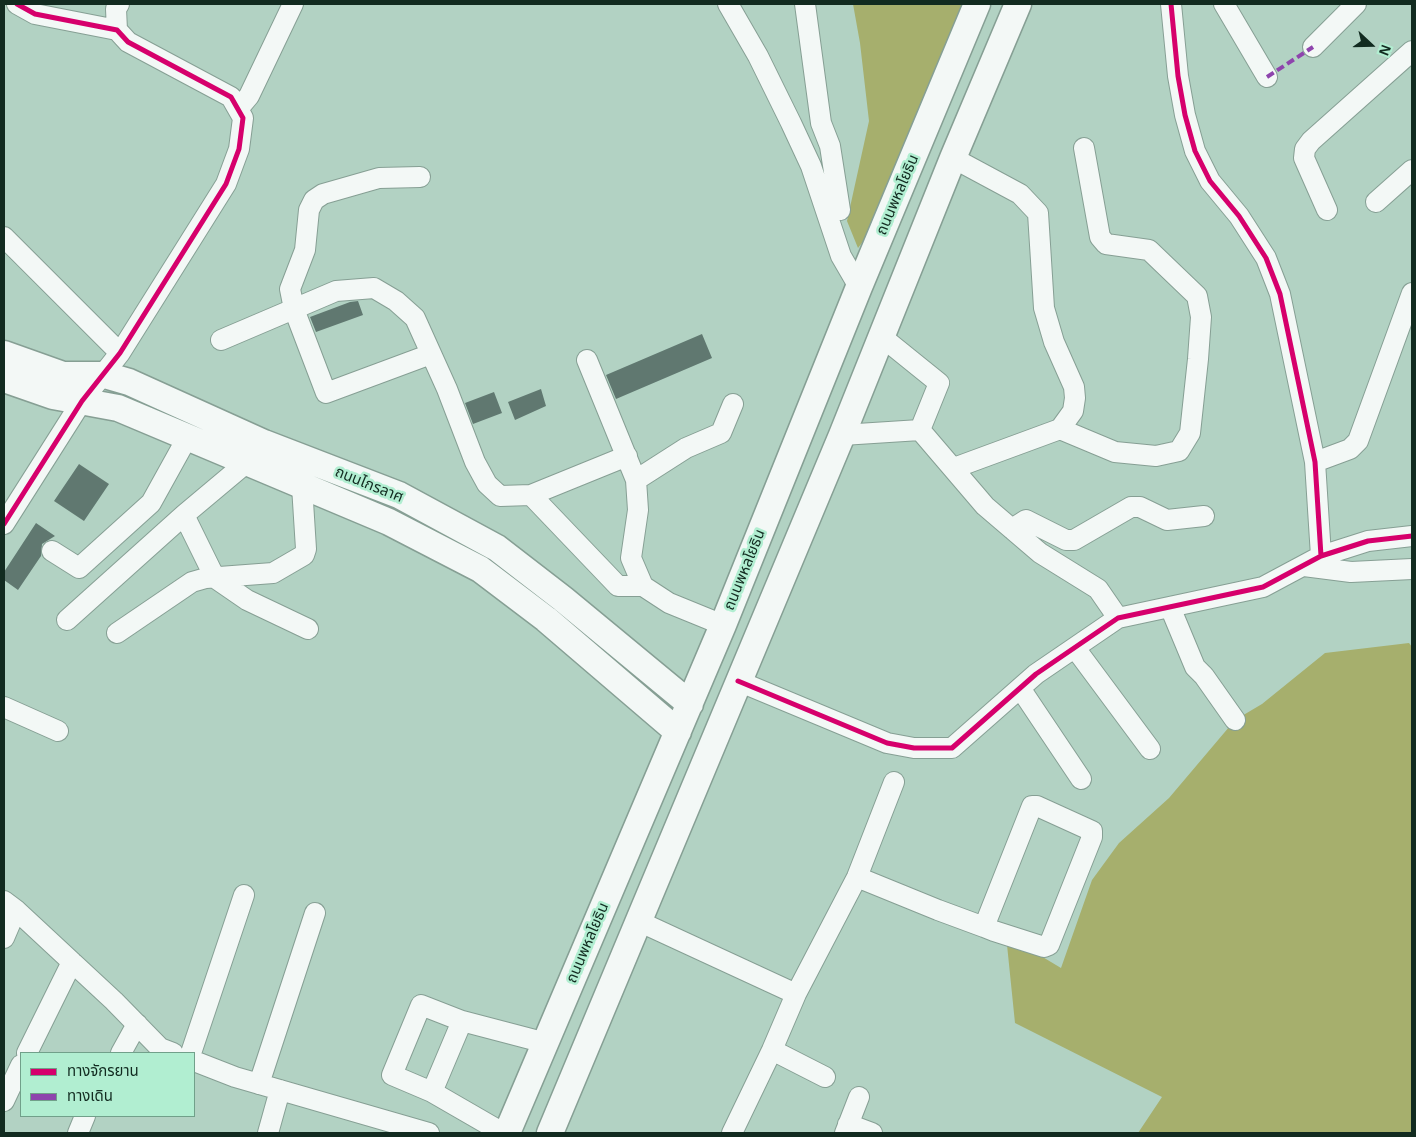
<!DOCTYPE html>
<meta charset="utf-8">
<style>
body{margin:0}
#map{position:relative;width:1416px;height:1137px;overflow:hidden;background:#b2d2c3;font-family:Arial,"Noto Sans Thai",sans-serif}
canvas{display:block}
.frame{position:absolute;inset:0;border:5px solid #122b20;pointer-events:none}
.legend{position:absolute;left:20px;top:1052px;width:175px;height:65px;box-sizing:border-box;background:#b1eed1;border:1px solid #71a08a;margin:0;padding:6px 9px;list-style:none;font-size:15px;color:#122b20}
.legend li{display:flex;align-items:center;gap:10px;height:25px}
.legend b{width:25px;border:1px solid #71a08a}
.north{position:absolute;left:1346px;top:20px;width:50px;height:50px;-webkit-text-stroke:4px #b1eed1;paint-order:stroke;rotate:111deg;font-size:14px;font-weight:700;line-height:20px;text-align:center;color:#122b20}
.north::after{content:'';display:block;margin:auto;width:18px;height:22px;background:#122b20;clip-path:polygon(50% 0,100% 100%,50% 72%,0 100%)}
</style>
<div id="map">
<canvas width="1416" height="1137"></canvas>
<div class="frame"></div>
<ul class="legend">
<li><b style="height:6px;background:#d6006c"></b>ทางจักรยาน</li>
<li><b style="height:6px;background:#8e44ad"></b>ทางเดิน</li>
</ul>
<div class="north">N</div>
</div>
<script>
const g = document.querySelector('canvas').getContext('2d');
g.lineJoin = 'round';
function fill(path, color) { g.fillStyle = color; g.fill(path, 'evenodd'); }
const shape = rows => new Path2D(rows.map(r => 'M' + r).join(''));
function stroke(path, color, width, dash) { g.strokeStyle = color; g.lineWidth = width; g.lineCap = dash ? 'butt' : 'round'; g.setLineDash(dash || []); g.stroke(path); }
function label(font, color, halo, rows, align = 'center') {
  g.font = font + ' Arial,"Noto Sans Thai",sans-serif'; g.lineWidth = 5; g.setLineDash([]); g.textBaseline = 'middle'; g.strokeStyle = halo; g.fillStyle = color; for (const [text, x, y, turn = 0] of rows) {
    g.save(); g.translate(x, y); g.rotate((+turn || 0) * Math.PI / 180); g.textAlign = isNaN(turn) ? turn : align; if (halo) g.strokeText(text, 0, 0); g.fillText(text, 0, 0); g.restore();
  }
}
const forest = shape([
 [853,4,963,4,874,227,858,248,847,221,869,121,860,43],
 [1409,643,1412,647,1412,1133,1138,1133,1162,1097,1015,1023,1006,935,1061,968,1092,880,1119,843,1169,798,1235,720,1262,704,1325,653]
]);
const building = shape([
 [358,301,363,315,316,332,310,317,350,302],
 [702,334,712,358,616,399,606,375],
 [541,389,546,406,515,420,508,402],
 [494,392,502,413,473,424,465,403],
 [79,464,109,484,84,521,54,501],
 [36,523,55,536,42,544,41,556,18,590,4,580,4,572]
]);
const minor = shape([
 [728,4,758,56,791,123,811,166,841,256,859,287],
 [805,4,821,123,830,146,840,210],
 [1171,4,1178,76,1185,115,1195,151,1210,181,1239,216,1266,258,1280,294,1315,462,1321,556],
 [1224,4,1267,77],
 [117,30,116,9,119,4],
 [1313,47,1356,4],
 [238,109,249,96,293,4],
 [953,158,1020,194,1038,213,1044,308,1054,342,1074,387,1075,398,1073,411,1060,429,954,468],
 [420,177,379,178,323,194,314,200,309,210,305,250,290,289,294,309,326,393,431,354],
 [1376,202,1412,170],
 [1327,210,1304,158,1305,149,1311,141,1412,51],
 [4,237,120,353],
 [221,340,336,291,374,288,396,301,415,318,447,389,475,462,487,484,500,496,531,495,618,586,643,586],
 [587,360,636,480,638,510,631,558,643,586,669,603,723,625],
 [1060,429,1115,452,1156,456,1179,451,1190,433,1198,359,1201,317,1197,296,1149,250,1106,244,1100,237,1084,148],
 [920,430,985,506,1040,553,1098,589,1118,618],
 [842,435,920,430,939,383,882,337],
 [1315,462,1350,449,1358,441,1412,293],
 [636,480,686,448,721,433,733,404],
 [531,495,627,456],
 [184,515,215,578,247,600,308,629],
 [4,524,82,401,120,353,226,184,239,149,243,118,231,97,128,42,117,30,35,14,17,4],
 [1012,529,1026,520,1066,540,1074,540,1131,507,1140,507,1167,520,1204,516],
 [52,551,79,568,151,503,187,438],
 [1304,566,1351,572,1412,569],
 [1170,607,1195,667,1204,676,1235,720],
 [67,620,184,515,246,463],
 [117,633,192,582,206,578,273,573,304,555,306,549,302,486],
 [1075,648,1150,749],
 [738,681,887,743,914,748,952,748,1036,674,1118,618,1263,587,1321,556,1368,541,1412,536],
 [1020,688,1081,779],
 [4,707,58,731],
 [857,877,938,910,984,927,994,931,1044,947,1049,945,1092,837,1092,831,1037,806,1032,806,984,927],
 [4,901,16,910,114,1001,160,1048,173,1053],
 [638,921,796,994],
 [4,938,16,910],
 [772,1050,825,1077],
 [27,1053,72,962],
 [121,1053,137,1024],
 [191,1053,244,895],
 [194,1061,235,1077,429,1133],
 [259,1084,315,913],
 [432,1092,392,1075,421,1005,462,1021],
 [4,1101,21,1065],
 [848,1124,872,1133],
 [78,1133,85,1116],
 [268,1133,280,1090],
 [503,1133,432,1092,462,1021,546,1043],
 [732,1133,772,1050,796,994,857,877,894,782],
 [845,1133,859,1097]
]);
const major = shape([
 [4,354,63,375,105,375,129,382,264,443,399,495,497,548,563,599,690,704],
 [4,379,53,396,118,408,389,522,480,569,546,619,678,732],
 [507,1133,723,625,859,287,977,4],
 [550,1133,842,435,953,158,1018,4]
]);
const quiet = shape([
 [1267,77,1313,47]
]);
const cycleway = shape([
 [1171,4,1178,76,1185,115,1195,151,1210,181,1239,216,1266,258,1280,294,1315,462,1321,556],
 [4,524,82,401,120,353,226,184,239,149,243,118,231,97,128,42,117,30,35,14,17,4],
 [738,681,887,743,914,748,952,748,1036,674,1118,618,1263,587,1321,556,1368,541,1412,536]
]);
const streetNames = [
 ["ถนนพหลโยธิน",898,195,-67],
 ["ถนนไกรลาศ",369,485,22],
 ["ถนนพหลโยธิน",745,570,-68],
 ["ถนนพหลโยธิน",588,943,-67]
];
fill(forest, '#a6af6d');
fill(building, '#607870');
stroke(minor, '#869f94', 22);
stroke(major, '#869f94', 29);
stroke(minor, '#f3f8f6', 20);
stroke(major, '#f3f8f6', 26);
stroke(quiet, '#8e44ad', 4, [8, 4]);
stroke(cycleway, '#d6006c', 5);
label('15px', '#122b20', '#b1eed1', streetNames);
</script>
